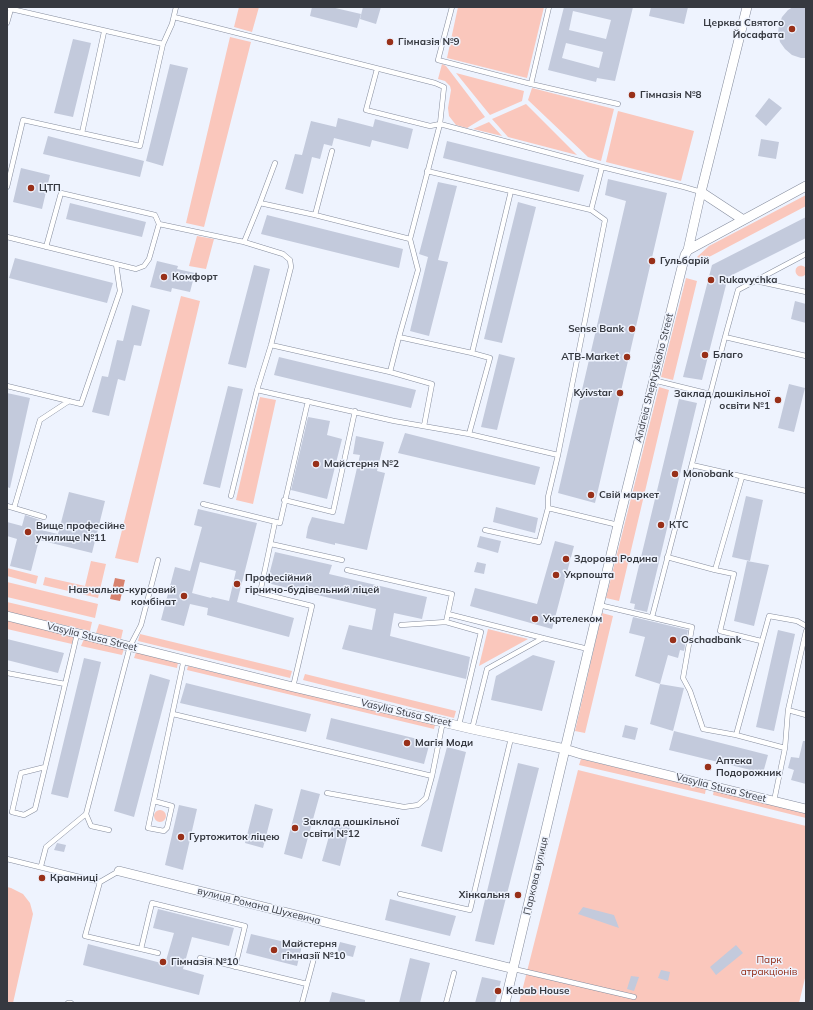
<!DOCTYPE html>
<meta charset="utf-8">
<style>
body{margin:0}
#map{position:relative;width:813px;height:1010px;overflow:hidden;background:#eef3fe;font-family:Mulish,sans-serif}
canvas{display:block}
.frame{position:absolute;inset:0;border:8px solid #363940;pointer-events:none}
</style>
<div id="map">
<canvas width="813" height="1010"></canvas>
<div class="frame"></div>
</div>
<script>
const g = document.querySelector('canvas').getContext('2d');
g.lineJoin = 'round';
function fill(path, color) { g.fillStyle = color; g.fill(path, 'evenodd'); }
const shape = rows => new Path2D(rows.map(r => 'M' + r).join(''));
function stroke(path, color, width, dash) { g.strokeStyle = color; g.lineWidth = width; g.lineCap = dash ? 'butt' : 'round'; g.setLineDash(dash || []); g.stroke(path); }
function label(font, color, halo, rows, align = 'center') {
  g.font = font + ' Mulish,sans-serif'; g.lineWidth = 3; g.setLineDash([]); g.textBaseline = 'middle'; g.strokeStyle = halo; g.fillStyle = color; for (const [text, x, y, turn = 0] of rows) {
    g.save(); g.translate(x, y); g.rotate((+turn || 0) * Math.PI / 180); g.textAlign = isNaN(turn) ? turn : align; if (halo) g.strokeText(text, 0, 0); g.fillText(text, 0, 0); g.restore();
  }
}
const green = shape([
 [239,7,259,7,252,32,234,27],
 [458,7,544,7,527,78,447,58],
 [230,37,251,42,204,227,186,223],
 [442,64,446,66,485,117,467,128,456,125,449,116,448,108,451,90,450,86,445,81,438,79],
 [456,73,524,91,522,101,490,115],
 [532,88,614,109,601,161,588,157,528,100],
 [526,104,577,155,508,137,492,119],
 [618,111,694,131,681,181,606,162],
 [489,122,502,136,473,129],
 [806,195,806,206,709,257,704,262,697,257,709,246],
 [197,236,214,239,206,269,189,266],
 '795.5 271a5.5 5.5 0 1 1 11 0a5.5 5.5 0 1 1-11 0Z',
 [686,278,697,281,673,380,661,377],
 [181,296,200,301,138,563,115,558],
 [659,387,669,390,619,601,606,598],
 [260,397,276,400,253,504,236,500],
 [91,561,106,564,98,598,43,585,45,577,85,586],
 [7,568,38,576,36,584,7,576],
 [7,582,98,604,95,618,7,597],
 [7,602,92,622,90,631,7,612],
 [602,613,613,616,585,733,575,731],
 [7,619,74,635,72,644,7,629],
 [99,624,123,630,121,639,96,633],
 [488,629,528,639,479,666],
 [140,634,292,671,290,678,138,641],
 [84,639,124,649,122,655,81,646],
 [136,652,178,662,177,668,134,658],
 [188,666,435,725,434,729,187,670],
 [305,674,456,711,454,718,303,680],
 [581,759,706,788,705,794,579,765],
 [578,770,806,826,806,974,799,1003,519,1003],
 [714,790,806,813,806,818,713,795],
 '154 816a6 6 0 1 1 12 0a6 6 0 1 1-12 0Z',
 [7,887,11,888,23,894,30,903,33,914,13,1003,7,1003]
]);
const water = shape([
 [115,578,125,580,120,601,110,599]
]);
const building = shape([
 [312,7,331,7,361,14,357,28,310,16],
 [363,7,381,7,376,24,360,19],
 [564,7,633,7,615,81,597,78,596,82,548,70],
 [573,11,611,20,606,39,569,30],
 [566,43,603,52,599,68,562,58],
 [651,7,688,7,684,24,649,16],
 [793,7,806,7,806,58,801,58,792,55,785,49,780,42,778,33,779,25,782,17,788,10],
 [73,39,91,43,73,117,54,113],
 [170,64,188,68,163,166,146,161],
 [769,98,782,108,766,126,755,116],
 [338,118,373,127,375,119,413,129,408,149,372,140,370,147,334,138,332,146,324,144,320,159,312,157,303,194,285,189,295,154,302,155,311,121,336,127],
 [48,136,144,161,140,177,43,154],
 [761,139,779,142,776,159,758,156],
 [447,141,584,175,579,192,443,158],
 [21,168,50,175,42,209,13,202],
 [608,179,667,193,595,503,558,493,626,201,605,195],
 [438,182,457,186,438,260,448,262,429,336,410,331,428,257,419,254],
 [518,202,536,207,502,343,484,339],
 [70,203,146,222,142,237,66,219],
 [267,215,403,249,399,268,261,234],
 [806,217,806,238,728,277,702,380,683,377,712,265],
 [15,258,113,283,107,303,9,278],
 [157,261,178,266,177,269,195,273,190,292,172,288,171,292,150,287],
 [254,265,270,269,246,368,228,364],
 [795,301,806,304,806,323,791,319],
 [132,305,150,310,141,346,134,345,125,381,118,379,109,416,92,412,102,376,108,377,117,340,123,341],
 [499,354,515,358,497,430,481,427],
 [279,357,416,390,411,408,274,375],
 [789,384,805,388,794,432,778,428],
 [228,386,243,389,220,488,203,484],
 [7,393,30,398,10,488,7,487],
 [679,399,697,403,647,612,634,609,635,604,630,603],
 [308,417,330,421,327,435,342,439,327,499,291,490],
 [405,433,540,467,535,485,398,453],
 [356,436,384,442,377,471,385,473,367,550,335,543,335,545,306,538,308,527,312,517,344,524,360,455,353,454],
 [69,492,105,501,92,553,39,540,31,571,10,566,17,539,7,536,7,522,22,526,25,515,43,521,41,530,58,534],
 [746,496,763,500,750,561,732,557],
 [496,507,538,518,535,533,493,522],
 [198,509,257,523,237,602,294,618,289,637,207,615,208,608,190,604,184,626,161,620,175,567,190,571,202,527,194,525],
 [200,562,236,571,229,601,212,597,211,598,192,593],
 [480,536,501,541,498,553,477,547],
 [555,541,574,546,552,629,470,606,475,588,537,604],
 [275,552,332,565,329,574,427,597,422,619,394,613,390,636,470,657,466,679,342,649,349,625,372,630,376,609,267,583],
 [747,561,769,565,754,626,734,621],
 [477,562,486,564,484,574,474,572],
 [633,617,688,630,684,651,680,650,678,658,668,655,660,684,635,676,645,637,629,633],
 [778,630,795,634,774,731,756,727],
 [7,639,64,653,58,673,7,660],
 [533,655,555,661,542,711,491,700,496,676],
 [84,658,101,662,68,798,51,794],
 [150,674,170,680,134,817,114,811],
 [186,683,311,714,306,732,180,703],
 [660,684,684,688,673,731,650,724],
 [331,718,430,742,424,764,326,739],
 [625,725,638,728,635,740,622,737],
 [674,731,768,755,763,773,669,750],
 [803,741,806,741,806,784,791,780,794,770,788,768,791,757,799,758],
 [447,747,466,752,442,852,421,846],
 [518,763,539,768,494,945,475,941],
 [301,789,320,794,302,859,284,854],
 [255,804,273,809,263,848,245,843],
 [179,805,197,809,183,870,165,865],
 [333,822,350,827,340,866,322,861],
 [57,843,66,845,64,852,54,850],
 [390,899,456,916,450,936,385,920],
 [583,907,614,915,619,928,578,914],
 [158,909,234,928,229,946,192,937,183,969,204,975,199,995,83,965,88,944,165,964,174,933,153,928],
 [251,934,302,946,297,966,246,953],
 [340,942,356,946,353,957,337,953],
 [736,945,743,953,716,975,710,967],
 [410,958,430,963,420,1003,399,1003],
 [661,970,670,972,668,981,658,978],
 [631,976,639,977,634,991,627,989],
 [482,977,501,981,495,1003,475,1003],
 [332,992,365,1000,365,1003,329,1003]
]);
const lane = shape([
 [452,7,438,60,531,84,549,7],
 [7,8,163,44],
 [174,17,435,83,444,87,440,124,410,239,315,215,260,203,244,242],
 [7,23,11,9],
 [377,69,366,110,430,126,440,124,602,167,684,187,701,192],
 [531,84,618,104],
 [82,133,104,32],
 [427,171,591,210,605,220,558,455,548,497,548,508,539,542,485,530],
 [7,187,23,120,140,146,163,44,172,24,176,7],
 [260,203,275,163],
 [591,210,602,167],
 [315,215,332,151],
 [7,237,136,269,144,266,149,259,159,224,244,242,283,254,290,260,291,267,271,345,257,390,231,496],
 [46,247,61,193,155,215,159,224],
 [756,281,806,292],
 [399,337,472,353],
 [725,337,806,356],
 [271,345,390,372,432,384,424,426],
 [390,372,399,337,418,270,410,239],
 [653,380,710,394],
 [7,386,81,404,120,291,116,264],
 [257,390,394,421,469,434,558,455],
 [469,434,490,358,472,353,511,191],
 [692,465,806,491],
 [742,477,715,570,734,574,720,631,761,641],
 [284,500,333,512,355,411],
 [203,504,280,523,308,401],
 [7,506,44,517],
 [14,508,40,420,69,401],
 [548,508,618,525],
 [275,522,260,593,312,606,293,687],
 [271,544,342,560],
 [667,557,715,570],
 [347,570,452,594,446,622,481,632,459,725],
 [599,605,692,627,683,678,690,691,703,729,736,735,785,748],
 [448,614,543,638],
 [652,617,725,337,738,290,806,254],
 [401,625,446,622],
 [7,673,65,684],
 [788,710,806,631],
 [173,714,432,776,443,721],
 [472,729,487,669,543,638,588,649],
 [736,735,769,616,797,621,806,626],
 [45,767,21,773,12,812,24,815,35,809,74,647,77,634],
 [327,793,404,807,418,805,426,798,432,776],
 [154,801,172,806,167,828,164,831,148,828,184,659],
 [774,801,785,748,788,710,806,715],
 [86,814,91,826,109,830],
 [7,859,100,882,119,871],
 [41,866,46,847,86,814,130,646,141,625,158,560],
 [100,882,85,936,141,949],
 [400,894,470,910,511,738],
 [158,953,141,949,152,903,245,926,235,967],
 [200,958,307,984],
 [514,969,634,997],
 [68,1003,71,1003],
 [302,1003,314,958],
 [446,1003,454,973]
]);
const street = shape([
 [701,192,742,219],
 [688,250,806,186],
 [7,616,293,687,472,729,565,749,581,754,806,809],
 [119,871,514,969],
 [505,1003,618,525,685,255,688,250,701,192,747,7]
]);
const markers = [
 [792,29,4,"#983019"],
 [390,42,4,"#983019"],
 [632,95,4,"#983019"],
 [31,188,4,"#983019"],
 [652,261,4,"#983019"],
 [164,277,4,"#983019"],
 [711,280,4,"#983019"],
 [632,329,4,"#983019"],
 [705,355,4,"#983019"],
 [627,357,4,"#983019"],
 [620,393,4,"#983019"],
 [778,400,4,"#983019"],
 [316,464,4,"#983019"],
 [675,474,4,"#983019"],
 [591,495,4,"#983019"],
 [661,525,4,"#983019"],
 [28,532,4,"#983019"],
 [566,559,4,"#983019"],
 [556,575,4,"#983019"],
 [237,584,4,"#983019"],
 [184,596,4,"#983019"],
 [535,619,4,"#983019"],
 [673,640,4,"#983019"],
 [407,743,4,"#983019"],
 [708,767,4,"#983019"],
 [295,828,4,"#983019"],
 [181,837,4,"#983019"],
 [42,878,4,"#983019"],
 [518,895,4,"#983019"],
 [274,950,4,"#983019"],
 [163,962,4,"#983019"],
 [498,991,4,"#983019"]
];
const poiNames = [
 ["Церква Святого",784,23,"right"],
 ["Йосафата",784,35,"right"],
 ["Гімназія №9",398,42],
 ["Гімназія №8",640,95],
 ["ЦТП",39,188],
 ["Гульбарій",660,261],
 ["Комфорт",172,277],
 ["Rukavychka",719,280],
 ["Sense Bank",624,329,"right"],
 ["Благо",713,355],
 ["ATB-Market",619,357,"right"],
 ["Kyivstar",612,393,"right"],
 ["Заклад дошкільної",770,394,"right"],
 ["освіти №1",770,406,"right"],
 ["Майстерня №2",324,464],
 ["Monobank",683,474],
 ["Свій маркет",599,495],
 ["КТС",669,525],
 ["Вище професійне",36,526],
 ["училище №11",36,538],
 ["Здорова Родина",574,559],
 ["Укрпошта",564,575],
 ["Професійний",245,578],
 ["гірничо-будівельний ліцей",245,590],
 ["Навчально-курсовий",176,590,"right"],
 ["комбінат",176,602,"right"],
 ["Укртелеком",543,619],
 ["Oschadbank",681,640],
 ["Магія Моди",415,743],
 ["Аптека",716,761],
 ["Подорожник",716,773],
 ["Заклад дошкільної",303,822],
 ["освіти №12",303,834],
 ["Гуртожиток ліцею",189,837],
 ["Крамниці",50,878],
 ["Хінкальня",510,895,"right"],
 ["Майстерня",282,944],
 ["гімназії №10",282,956],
 ["Гімназія №10",171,962],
 ["Kebab House",506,991]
];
const streetNames = [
 ["Andreia Sheptytskoho Street",654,378,-76],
 ["Vasylia Stusa Street",92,637,14],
 ["Vasylia Stusa Street",406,713,13],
 ["Vasylia Stusa Street",721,788,14],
 ["Паркова вулиця",536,876,-77],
 ["вулиця Романа Шухевича",259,906,14]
];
const parkNames = [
 ["Парк",769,960],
 ["атракціонів",769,972]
];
fill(green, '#fac7bc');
fill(water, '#d8826e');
fill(building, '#c3cadc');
stroke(lane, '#868d9e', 5.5);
stroke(street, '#868d9e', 10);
stroke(lane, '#fff', 4.5);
stroke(street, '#fff', 9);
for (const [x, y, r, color] of markers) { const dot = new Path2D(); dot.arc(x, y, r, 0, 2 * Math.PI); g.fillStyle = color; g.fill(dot); stroke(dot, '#eef3fe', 1.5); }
label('bold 10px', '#363940', '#eef3fe', poiNames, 'left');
label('10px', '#363940', '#eef3fe', streetNames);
label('10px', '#912a14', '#eef3fe', parkNames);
</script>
